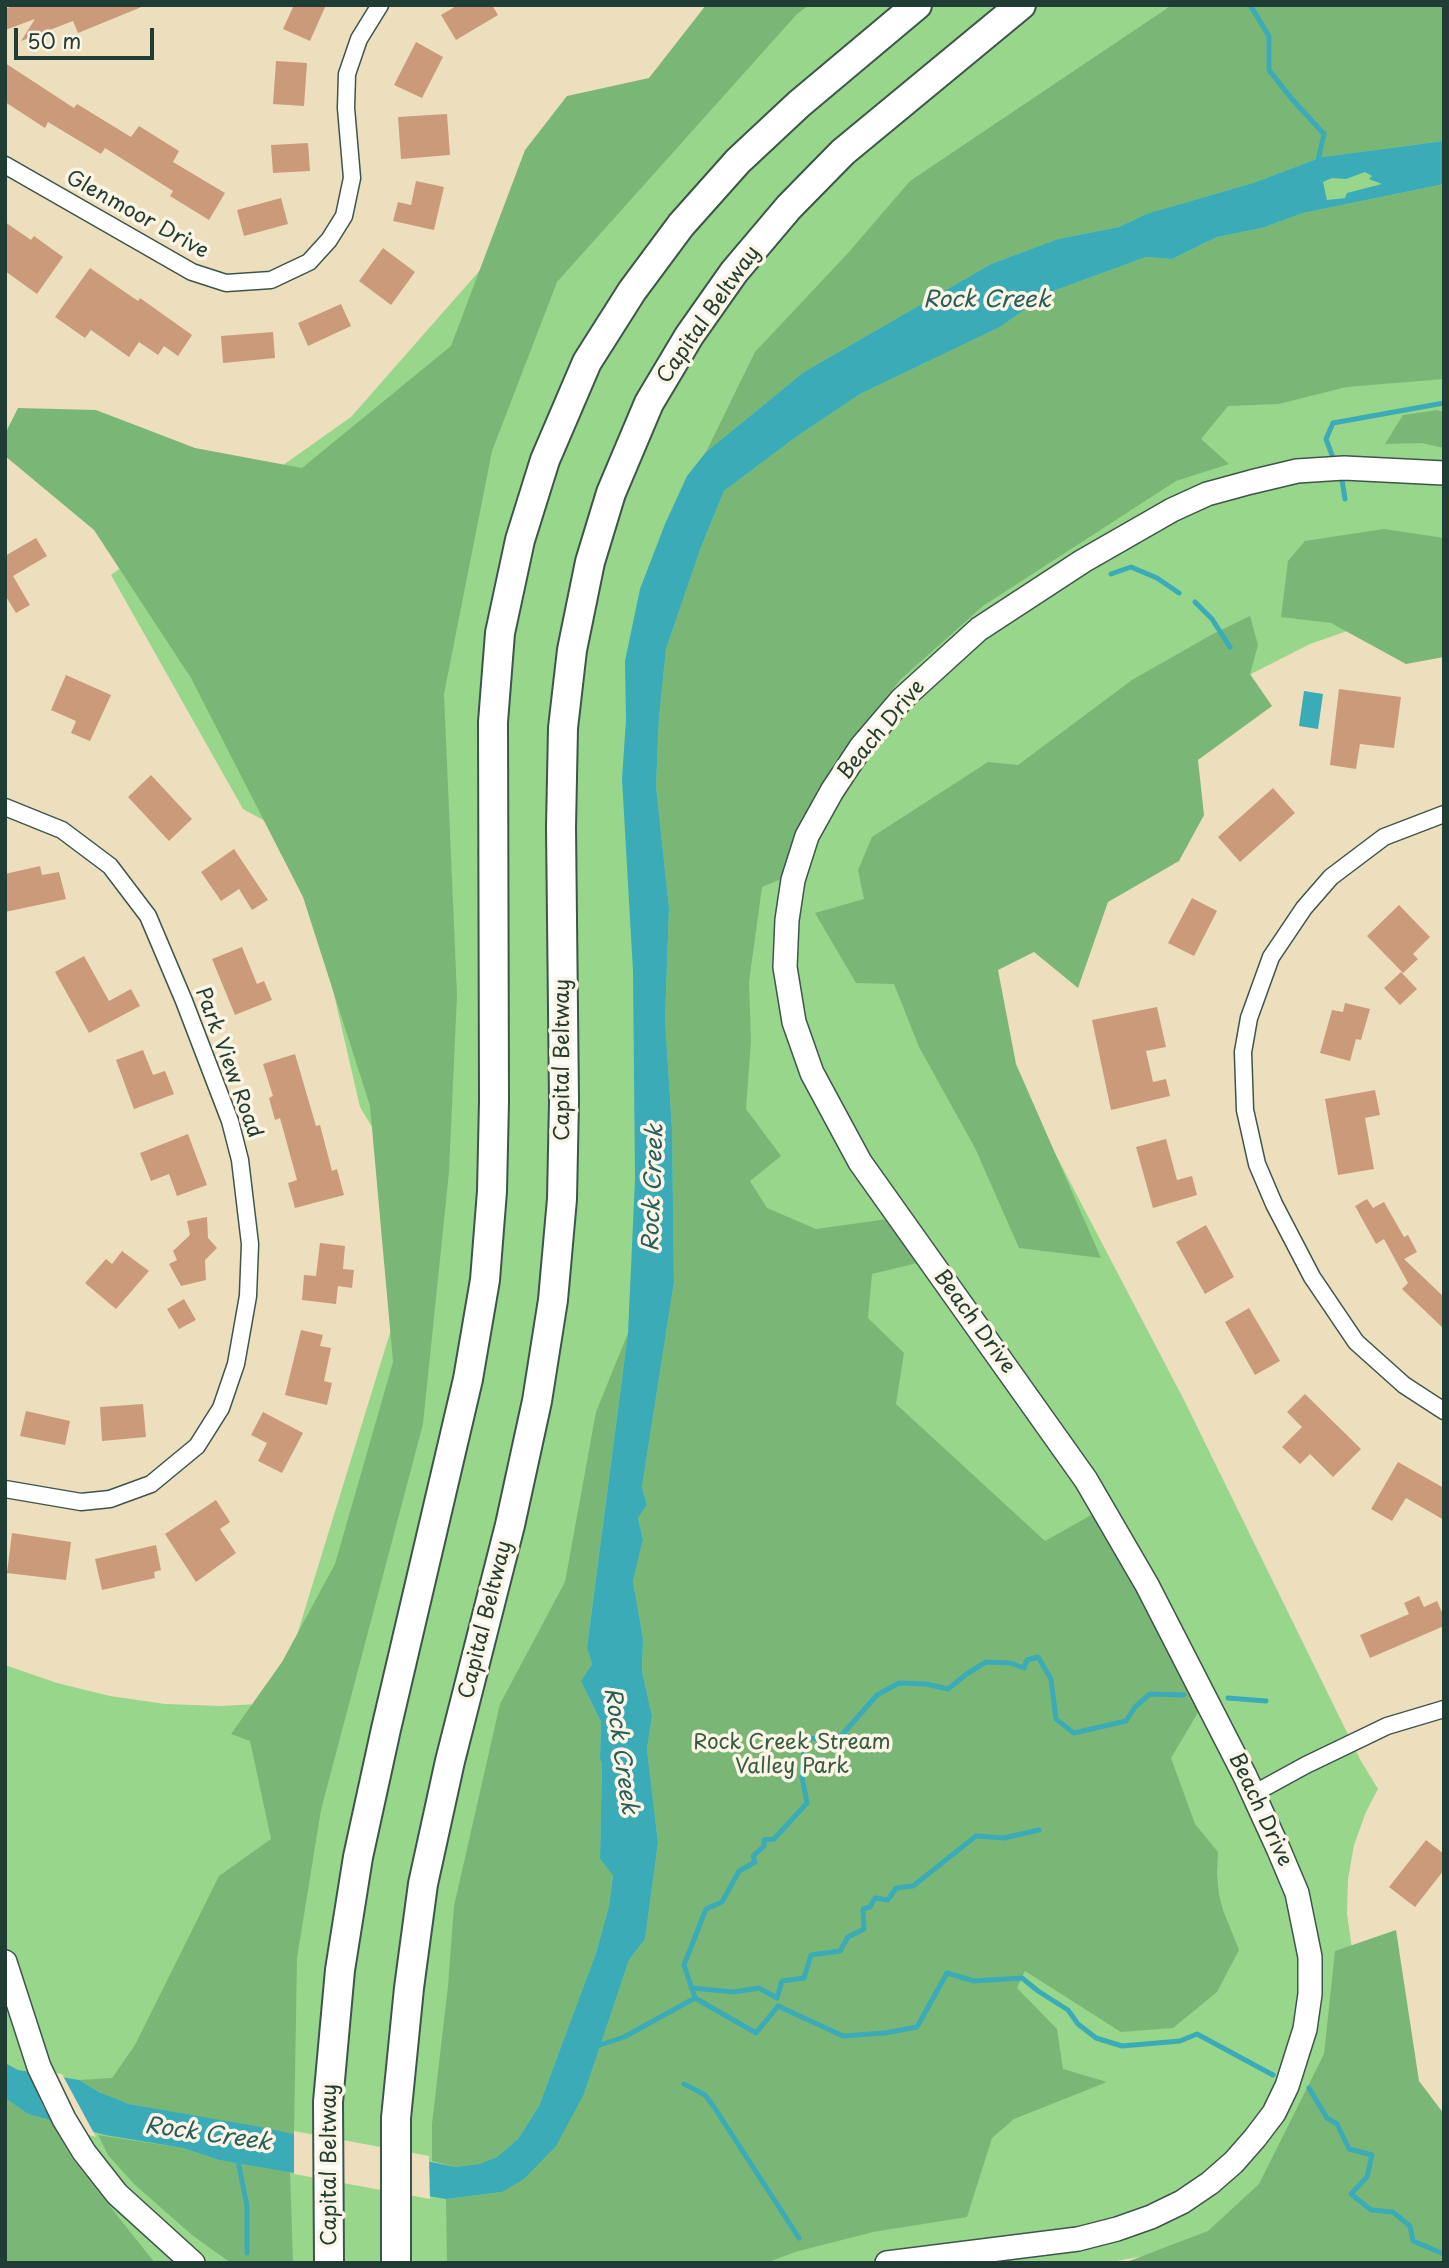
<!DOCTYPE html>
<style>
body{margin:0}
#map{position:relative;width:1449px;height:2268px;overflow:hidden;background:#eddfbd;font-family:"Playpen Sans",sans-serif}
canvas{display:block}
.frame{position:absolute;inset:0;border:7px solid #1f3d34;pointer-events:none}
.scale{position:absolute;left:14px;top:28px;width:140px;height:32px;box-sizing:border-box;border:4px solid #1f3d34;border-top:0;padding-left:9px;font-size:21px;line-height:24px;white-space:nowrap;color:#1f3d34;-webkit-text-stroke:5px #fcf5e5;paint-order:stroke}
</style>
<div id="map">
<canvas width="1449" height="2268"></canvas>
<div class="frame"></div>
<div class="scale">50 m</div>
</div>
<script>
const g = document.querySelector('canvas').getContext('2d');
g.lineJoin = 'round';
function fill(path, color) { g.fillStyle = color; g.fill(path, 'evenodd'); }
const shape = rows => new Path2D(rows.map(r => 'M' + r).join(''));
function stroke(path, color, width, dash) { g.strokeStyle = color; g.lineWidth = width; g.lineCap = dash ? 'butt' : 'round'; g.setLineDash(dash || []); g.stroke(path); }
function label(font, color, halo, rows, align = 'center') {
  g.font = font + ' "Playpen Sans",sans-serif'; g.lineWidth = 7; g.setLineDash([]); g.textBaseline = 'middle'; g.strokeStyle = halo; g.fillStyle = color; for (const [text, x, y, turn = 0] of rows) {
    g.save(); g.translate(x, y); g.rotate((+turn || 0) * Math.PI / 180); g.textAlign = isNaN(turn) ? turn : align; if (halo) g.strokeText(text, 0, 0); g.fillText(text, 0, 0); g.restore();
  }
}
const green = shape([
 [713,5,1444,5,1444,620,1350,630,1310,644,1253,673,1082,786,989,967,1011,1069,1184,1400,1361,1761,1378,1789,1366,1812,1354,1845,1348,1879,1347,1914,1352,1949,1387,2095,1235,2239,1106,2263,5,2263,5,1665,57,1683,110,1696,165,1704,221,1706,276,1703,426,1216,360,1107,298,839,243,809,111,575,256,468,262,480,351,417]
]);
const forest = shape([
 [706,5,809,5,797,14,557,282,492,451,444,694,457,995,449,1172,423,1424,321,1810,297,1958,294,2134,129,2104,105,2095,79,2080,112,2078,135,2045,219,1876,271,1839,250,1741,231,1734,282,1662,335,1564,393,1362,370,1106,303,897,191,678,94,530,5,456,5,434,18,408,96,410,195,448,302,468,451,346,525,150,567,96,649,78],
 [1172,5,1444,5,1444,141,1322,157,1253,183,1146,214,1119,227,1058,239,991,264,804,372,706,452,755,352,849,252,910,181],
 [1444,184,1444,379,1347,387,1279,404,1228,406,1201,439,1229,464,1176,481,983,606,900,680,834,763,798,837,784,878,762,887,749,982,751,1041,746,1109,781,1156,750,1181,767,1208,816,1229,888,1219,917,1263,872,1274,868,1318,904,1353,896,1404,1045,1541,1093,1514,1172,1649,1200,1709,1171,1758,1195,1824,1218,1852,1217,1874,1219,1895,1223,1910,1239,1950,1217,1992,1173,2028,1121,2032,1025,1971,1017,1988,1057,2029,1063,2069,1107,2082,1014,2119,992,2138,967,2217,873,2232,795,2252,766,2263,447,2263,446,2199,502,2192,584,2094,629,1960,645,1939,658,1843,647,1749,652,1716,642,1671,643,1639,633,1581,643,1540,638,1518,647,1505,642,1487,674,1282,672,1129,665,1020,669,908,656,786,659,718,666,649,701,547,724,491,796,437,860,394,1000,327,1048,293,1146,257,1172,259,1217,237,1262,228,1303,213],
 [1437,410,1444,412,1444,448,1422,443,1385,444,1403,415],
 [1384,529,1444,538,1444,657,1406,664,1331,623,1281,617,1288,561,1305,541],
 [1250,616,1258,645,1250,674,1272,706,1198,760,1204,815,1179,861,1108,902,1078,988,1034,952,998,970,1016,1064,1101,1258,1019,1248,975,1148,919,1047,894,984,856,983,815,913,864,899,858,870,872,837,988,762,1018,765,1132,680,1211,635],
 [628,1333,587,1646,592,1664,581,1681,601,1722,600,1759,602,1764,600,1859,613,1874,609,1906,596,1953,539,2106,518,2139,497,2157,479,2164,455,2167,432,2161,432,2124,448,1986,454,1906,500,1704,565,1582,596,1412],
 [1396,1930,1419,2081,1444,2114,1444,2263,1124,2263,1208,2231,1259,2184,1324,2054,1335,1951],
 [5,2098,28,2114,50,2120,73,2160,155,2263,5,2263],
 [98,2135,183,2148,219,2160,290,2170,293,2263,231,2263,192,2235,134,2184,108,2155]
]);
const water = shape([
 [1444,141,1444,184,1303,213,1262,228,1217,237,1172,259,1146,257,1048,293,1000,327,860,394,796,437,724,491,701,547,666,649,659,718,656,786,669,908,665,1020,672,1129,674,1282,642,1487,647,1505,638,1518,643,1540,633,1581,643,1639,642,1671,652,1716,647,1749,658,1843,645,1939,629,1960,584,2094,556,2146,524,2179,502,2192,446,2199,219,2160,183,2148,105,2135,28,2114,5,2098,5,2063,18,2070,79,2080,101,2093,129,2104,255,2126,455,2167,479,2164,497,2157,518,2139,539,2106,596,1953,609,1906,613,1875,600,1859,602,1764,600,1759,601,1722,581,1681,592,1664,587,1647,628,1333,635,1180,633,971,622,779,626,720,625,661,640,589,665,524,687,476,706,452,804,372,991,264,1058,239,1119,227,1146,214,1253,183,1322,157],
 [1365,172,1372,176,1369,179,1382,184,1347,193,1345,198,1327,200,1323,182,1332,178,1346,179],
 [1304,691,1323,694,1318,729,1299,726]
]);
const pier = shape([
 [27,2068,62,2074,96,2137,55,2125,44,2108],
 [294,2131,429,2156,430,2199,294,2174]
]);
const stream = shape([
 [1250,5,1269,36,1269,70,1291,98,1324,134,1317,165],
 [1332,455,1326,439,1333,423,1444,403],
 [1342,480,1345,499],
 [1111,574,1131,567,1157,578,1179,593],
 [1195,602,1212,619,1230,647],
 [1228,1698,1266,1701],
 [692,1988,734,1992,759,1988,777,1998,782,1981,804,1978,811,1955,840,1951,848,1937,864,1929,863,1909,870,1907,875,1898,888,1900,896,1888,913,1886,976,1836,1004,1838,1039,1830],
 [695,1998,684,1965,706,1909,722,1902,739,1871,755,1862,753,1856,764,1846,764,1840,774,1839,807,1803,802,1777,805,1739,840,1737,877,1695,899,1683,926,1684,948,1689,968,1673,986,1662,1010,1663,1024,1668,1027,1660,1038,1657,1051,1679,1056,1719,1074,1733,1126,1721,1135,1707,1150,1694,1184,1695],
 [597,2046,624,2037,695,1998,756,2033,778,2006,843,2036,885,2033,917,2027,947,1973,974,1981,1022,1978,1038,1991,1068,2010,1078,2024,1096,2038,1122,2046,1180,2041,1197,2034,1273,2075],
 [684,2084,705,2095,714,2107,799,2238],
 [1309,2088,1327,2118,1337,2124,1349,2149,1372,2155,1367,2177,1351,2194,1371,2210,1393,2212,1410,2226,1413,2241,1444,2254],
 [234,2157,238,2161,247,2206,247,2253]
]);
const building = shape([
 [15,5,144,5,144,6,78,33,73,21,21,41,35,19,5,30,5,9],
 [294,5,326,5,310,41,283,29],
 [458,5,492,5,498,15,456,40,441,15],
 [416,42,443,57,422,98,394,85],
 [276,61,307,63,304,106,273,104],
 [5,63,74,108,77,104,131,137,139,126,179,151,173,162,225,193,209,220,170,196,173,191,105,148,101,154,48,122,45,128,5,102],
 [447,114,450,155,401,159,398,117],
 [308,143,310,171,273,173,271,145],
 [416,181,444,187,434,230,393,221,398,202,411,205],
 [281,198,288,224,244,236,237,210],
 [5,222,31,240,34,236,63,257,37,294,5,271],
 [383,248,415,272,391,305,359,281],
 [90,268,138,301,140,298,192,335,178,356,164,346,158,355,139,342,129,357,91,330,85,338,55,317],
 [341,304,351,326,308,346,298,323],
 [273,332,275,358,223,363,221,336],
 [36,538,47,556,13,576,30,605,16,613,5,595,5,556],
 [66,675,111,695,90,741,71,733,76,721,51,710],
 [1339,689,1401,697,1394,748,1360,744,1356,769,1330,765],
 [151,775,192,819,169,841,128,797],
 [1273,788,1295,813,1240,862,1218,837],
 [234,849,268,900,252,910,239,889,221,901,201,872],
 [40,866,42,875,59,872,66,899,5,912,5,874],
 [1192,898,1217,911,1194,956,1168,943],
 [1399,905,1430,937,1413,954,1418,959,1403,973,1367,936],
 [242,947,257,984,264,981,272,1000,235,1015,212,959],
 [84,956,109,1001,131,989,140,1006,89,1033,55,972],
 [1401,972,1417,989,1400,1005,1384,988],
 [1345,1003,1370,1009,1361,1040,1356,1039,1350,1061,1320,1053,1332,1010,1343,1012],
 [1157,1007,1166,1047,1146,1051,1153,1082,1166,1079,1170,1096,1111,1110,1092,1020],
 [143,1050,153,1075,165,1071,174,1094,134,1109,116,1060],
 [295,1054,316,1126,320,1125,332,1171,337,1169,344,1195,295,1208,288,1183,297,1180,280,1118,275,1120,269,1098,273,1096,263,1064],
 [1375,1090,1380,1115,1365,1118,1374,1169,1338,1175,1325,1099],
 [188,1134,207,1185,177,1196,169,1174,151,1181,140,1153],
 [1166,1139,1177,1180,1192,1176,1197,1195,1153,1208,1136,1147],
 [1367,1199,1373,1208,1384,1202,1404,1237,1408,1235,1417,1252,1404,1259,1444,1297,1444,1329,1402,1289,1408,1283,1384,1239,1376,1244,1355,1206],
 [207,1217,208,1238,217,1248,205,1260,206,1280,181,1286,169,1264,177,1260,173,1251,190,1235,187,1221],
 [1206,1225,1234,1277,1205,1294,1176,1242],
 [320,1243,345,1246,343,1269,354,1270,352,1288,338,1286,336,1304,302,1300,304,1275,316,1276],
 [122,1251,149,1271,116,1309,85,1283,106,1259,112,1264],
 [184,1299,196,1320,179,1329,167,1309],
 [1249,1308,1280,1361,1255,1375,1225,1322],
 [301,1330,323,1335,320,1346,331,1348,324,1381,332,1383,327,1405,285,1395],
 [1305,1394,1361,1449,1333,1477,1310,1454,1300,1464,1282,1447,1302,1427,1287,1412],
 [143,1404,146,1437,102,1441,100,1407],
 [26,1411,70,1421,65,1445,20,1436],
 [263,1412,303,1433,282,1473,258,1461,267,1443,251,1435],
 [1398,1462,1444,1488,1444,1520,1406,1498,1392,1521,1371,1509],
 [216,1500,230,1522,220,1529,236,1553,196,1582,165,1534],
 [12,1533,71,1542,66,1580,7,1573],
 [156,1545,161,1570,154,1572,155,1578,102,1590,95,1559],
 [1419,1596,1424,1607,1437,1601,1444,1617,1444,1626,1370,1658,1360,1635,1409,1614,1404,1603],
 [1426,1840,1444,1854,1444,1870,1415,1907,1389,1887]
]);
const street = shape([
 [5,165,192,272,226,283,271,280,309,262,329,240,344,216,352,178,346,108,347,74,359,39,380,5],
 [5,807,62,830,110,866,148,916,184,1001,230,1121,240,1160,250,1244,248,1296,236,1364,221,1408,197,1446,151,1484,110,1499,81,1502,5,1489],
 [1444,814,1384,837,1331,877,1304,908,1271,957,1249,1018,1243,1052,1245,1110,1257,1164,1274,1204,1312,1277,1356,1342,1404,1385,1444,1411],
 [1253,1794,1306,1765,1387,1726,1444,1709]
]);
const secondary = shape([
 [5,1962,39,2067,64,2119,84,2152,117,2194,193,2263],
 [887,2263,1078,2239,1117,2229,1151,2217,1182,2202,1210,2183,1234,2162,1255,2138,1274,2113,1287,2086,1305,2029,1310,1994,1310,1957,1297,1893,1278,1848,1245,1776,1147,1585,1086,1480,860,1162,812,1073,794,1022,785,967,787,920,793,880,807,836,832,791,861,747,902,699,979,629,1083,561,1172,510,1207,494,1251,482,1297,471,1344,468,1444,473]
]);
const highway = shape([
 [329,2263,328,2102,340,1970,358,1857,386,1729,468,1379,485,1280,492,1191,494,1101,493,722,500,633,520,540,545,460,587,362,632,291,681,225,738,161,799,104,917,5],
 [396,2263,396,2118,409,1988,423,1884,450,1761,510,1525,537,1401,553,1300,562,1199,564,1101,561,827,563,728,572,650,590,562,611,493,649,403,689,336,734,272,789,207,843,152,1021,5]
]);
const streetNames = [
 ["Glenmoor Drive",137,215,29],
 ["Capital Beltway",709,315,-55],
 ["Beach Drive",882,730,-50],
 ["Capital Beltway",563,1060,-90],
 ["Park View Road",228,1063,70],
 ["Beach Drive",974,1322,54],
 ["Capital Beltway",486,1620,-76],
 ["Beach Drive",1260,1810,65],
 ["Capital Beltway",330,2165,-90]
];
const parkNames = [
 ["Rock Creek Stream",792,1743],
 ["Valley Park",792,1767]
];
const waterNames = [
 ["Rock Creek",987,301],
 ["Rock Creek",654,1188,-88],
 ["Rock Creek",620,1751,82],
 ["Rock Creek",208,2135,8]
];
fill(green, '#98d68b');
fill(forest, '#7ab777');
fill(water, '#3babb8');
fill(pier, '#eddfbd');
stroke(stream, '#3babb8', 5);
fill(building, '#ca9a7b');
stroke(street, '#3e5549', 19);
stroke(secondary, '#3e5549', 26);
stroke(highway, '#3e5549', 32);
stroke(street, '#fff', 16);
stroke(secondary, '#fff', 23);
stroke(highway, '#fff', 28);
label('21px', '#1f3d34', '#fcf5e5', streetNames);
label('21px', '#375c45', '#fcf5e5', parkNames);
label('italic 23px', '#275e5c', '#fcf5e5', waterNames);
</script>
